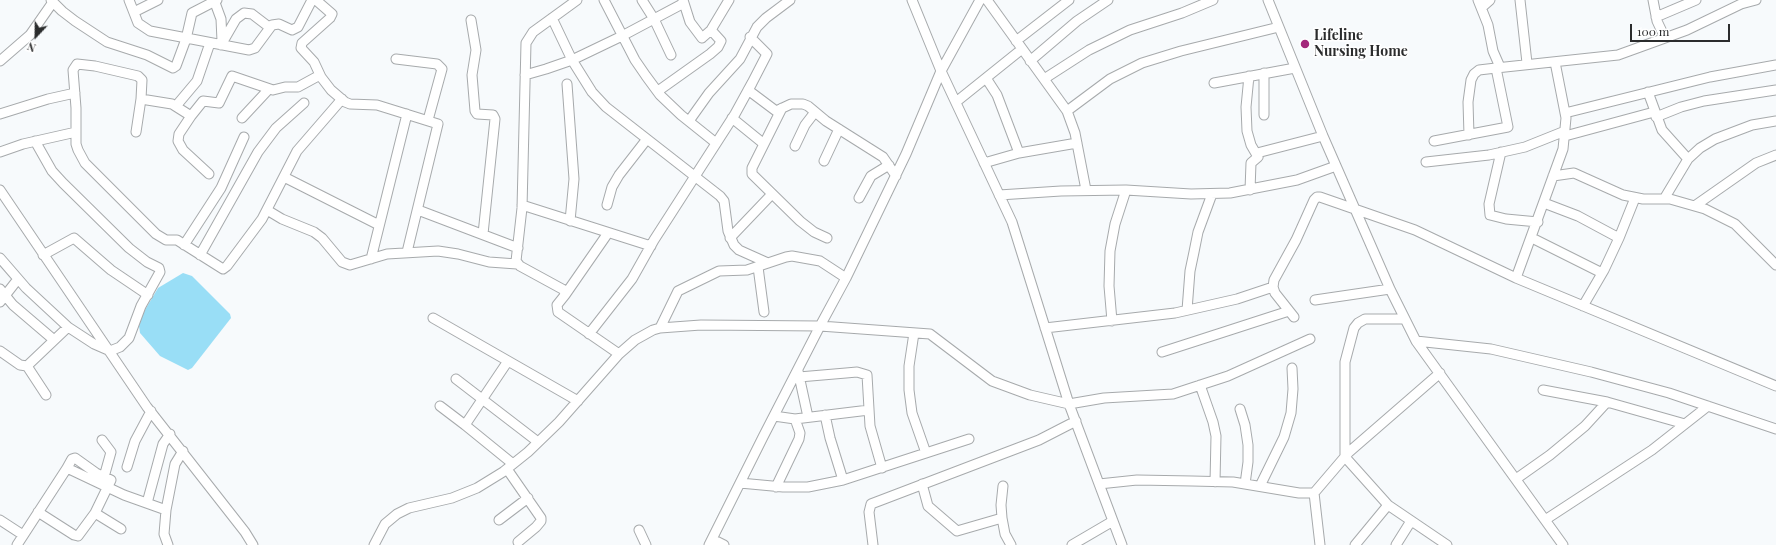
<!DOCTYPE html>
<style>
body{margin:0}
#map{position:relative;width:1776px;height:545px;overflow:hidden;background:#f7fafc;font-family:"Playfair Display",serif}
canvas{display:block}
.north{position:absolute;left:16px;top:16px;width:40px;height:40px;-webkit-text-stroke:3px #fff;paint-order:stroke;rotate:202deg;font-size:11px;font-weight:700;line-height:16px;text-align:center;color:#2b2c2d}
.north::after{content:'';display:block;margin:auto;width:14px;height:18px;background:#2b2c2d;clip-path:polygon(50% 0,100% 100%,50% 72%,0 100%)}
.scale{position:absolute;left:1630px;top:24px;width:100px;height:18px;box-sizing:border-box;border:2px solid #2b2c2d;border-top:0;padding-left:5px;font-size:12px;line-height:14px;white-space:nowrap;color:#2b2c2d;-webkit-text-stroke:3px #fff;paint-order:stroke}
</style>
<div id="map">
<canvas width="1776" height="545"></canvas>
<div class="north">N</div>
<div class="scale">100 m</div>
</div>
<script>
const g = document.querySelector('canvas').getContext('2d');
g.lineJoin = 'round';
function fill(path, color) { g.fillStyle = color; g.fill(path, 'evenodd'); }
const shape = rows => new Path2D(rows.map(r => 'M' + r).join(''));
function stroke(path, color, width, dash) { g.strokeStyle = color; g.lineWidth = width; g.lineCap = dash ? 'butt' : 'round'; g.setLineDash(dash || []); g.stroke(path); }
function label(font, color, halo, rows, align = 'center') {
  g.font = font + ' "Playfair Display",serif'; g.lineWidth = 3; g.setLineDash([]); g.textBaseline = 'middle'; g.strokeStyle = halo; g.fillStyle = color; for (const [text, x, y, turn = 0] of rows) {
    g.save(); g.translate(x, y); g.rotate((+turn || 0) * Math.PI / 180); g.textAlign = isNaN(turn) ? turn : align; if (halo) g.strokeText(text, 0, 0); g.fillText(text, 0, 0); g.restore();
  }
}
const water = shape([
 [183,273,192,276,230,314,231,318,192,368,188,370,160,356,140,333,139,326,142,315,158,288]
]);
const minor = shape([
 [51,0,62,11,75,21,107,42,147,55,173,68,176,66,186,39,192,13,217,0],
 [129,0,138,23,150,31,249,50,255,48,272,25,279,24,292,30,298,27,312,0],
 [214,0,221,19,222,41],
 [316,0,332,14,330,18,302,43,301,48,314,62,321,77,331,90,345,102,350,104,377,105,438,124,407,252],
 [577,0,533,32,526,43,522,208,516,261,520,266,564,290,565,295,557,305,558,312,619,354],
 [604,0,635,60,646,76,660,95,681,115,716,143],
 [642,0,654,19,671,55],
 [683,0,690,22,702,38,711,30,729,0],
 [912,0,941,71,1012,222,1069,404,1122,545],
 [987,0,1067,111,1075,133,1086,190],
 [1268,0,1323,136,1390,289,1416,341,1563,545],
 [1478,0,1488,25,1493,51,1500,67],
 [1520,0,1527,63],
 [1653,0,1657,21,1665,38],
 [1482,7,1490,0],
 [134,12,158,0],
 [1656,17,1696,0],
 [552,18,572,60,592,92,606,107,720,196,724,201,728,231,734,245,739,250,768,263],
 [471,20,476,50,472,75,475,111,477,114,493,115,495,119,483,234],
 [1016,41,1069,0],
 [221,45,236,19,244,13,252,14,269,27],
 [396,59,437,64,442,69,428,120],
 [0,61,30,35,53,2],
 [1030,61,1077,21,1108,0],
 [1264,73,1264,115],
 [320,75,298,87,285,87,273,90,232,76,219,103,203,101,191,116,172,104,141,99,142,80,138,76,95,66,77,64,73,70,76,108,76,144,78,150,85,163,156,234,166,240,177,240,223,269,227,266,262,219,297,151,342,99],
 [525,75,546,69,572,60,622,36,684,3],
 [1249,76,1246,107,1247,131,1251,145,1258,157,1251,163,1250,190],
 [986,78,997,95,1019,153],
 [1044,79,1089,50,1130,30,1182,13,1213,0],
 [1214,83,1295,68],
 [567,84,574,179,570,221],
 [748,90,776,111,791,104,803,104,808,106,826,121,883,157,896,176],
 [658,91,710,54,718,47,721,41,711,30],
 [1648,92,1662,130,1688,159],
 [956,102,1022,49],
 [176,106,197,81,210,43],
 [782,108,752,168,752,174,800,221,814,232,827,238],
 [1067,111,1110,79,1142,63,1181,51,1279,27],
 [1565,113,1710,77,1776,65],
 [0,114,48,99,75,93],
 [191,116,179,134,178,141,183,150,209,174],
 [1656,117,1681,107,1704,101,1776,90],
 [242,118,269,89],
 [732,118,764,144],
 [689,121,709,93,740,59,757,27,766,18,790,0],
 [136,132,141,99],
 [1469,135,1468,102,1471,80,1474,74,1479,70,1496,68],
 [1565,136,1654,112],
 [1434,141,1508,127,1496,68,1618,55,1687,30,1741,4,1756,0],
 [795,146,805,125,815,112],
 [0,152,23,144,76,132],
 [1501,152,1489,204,1490,215,1506,219,1538,222],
 [1257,153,1323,136],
 [824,161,839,129],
 [1426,162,1489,155,1525,147,1565,131],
 [984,163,1019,153,1077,143],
 [1553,176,1574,173,1623,195,1643,199,1670,199,1705,209,1735,224,1776,265],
 [284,177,379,225],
 [0,190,147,407,245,532,253,545],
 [999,195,1061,191,1126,190,1191,194,1230,193,1297,180,1336,166],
 [859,198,871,176,889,165],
 [1664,199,1688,159,1700,148,1715,139,1752,125,1776,121],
 [1544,203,1578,216,1619,238],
 [522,205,651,246],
 [607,205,612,187,619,175,647,139],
 [1696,205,1756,163,1776,155],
 [267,210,282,219,314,232,322,238,342,262,350,265,387,254,438,251,458,254,489,262,517,264],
 [418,210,518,248],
 [730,238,772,194],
 [1532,238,1602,273],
 [184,245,221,188,244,137],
 [43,255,74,238,111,270,148,295],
 [200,255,258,152,276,128,304,103],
 [0,258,26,288,68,327,94,344,110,351,120,347,129,338,141,306,160,272,159,268,147,262,129,248,63,183,52,171,35,141],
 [371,259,407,114],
 [758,267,764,312],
 [1516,278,1563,149,1566,118,1555,62],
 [0,289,13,305,54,340],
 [565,295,608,233],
 [1315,300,1390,289],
 [0,302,18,279],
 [1583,306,1604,270,1619,238,1635,198],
 [1187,310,1190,271,1194,252,1198,232,1212,194],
 [1294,317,1275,293,1273,287,1274,280,1296,240,1314,200,1317,197,1320,197,1415,230,1516,278,1776,386],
 [433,318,578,401],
 [1405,319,1365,319,1358,323,1354,328,1345,362,1345,457,1388,505,1447,545],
 [1112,321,1109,286,1110,251,1115,224,1126,190],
 [660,328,678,291,719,271,747,270,786,257,792,256,820,261,846,278],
 [1045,328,1175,313,1237,299,1273,287],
 [914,333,909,366,909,390,912,413,926,453],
 [589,334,632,279,654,240,735,114,752,83,767,54,750,37],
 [1416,341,1491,349,1591,372,1669,393,1776,429],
 [0,351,20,365,27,366,68,327],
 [1162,352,1289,311],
 [508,361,465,425,513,464],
 [27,366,46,395],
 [798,371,808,417],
 [799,377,846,373,857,372,867,375,870,426,882,468],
 [456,379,538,442],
 [1200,385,1213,422,1216,436,1215,482],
 [1543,390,1607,402,1685,424],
 [440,406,465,425],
 [1240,409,1245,425,1248,445,1248,462,1245,484],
 [825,415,830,438,843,480],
 [774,416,795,419,869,410],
 [102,440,111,452,104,477],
 [127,467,135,441,151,411],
 [507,469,541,518,541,521,536,527,518,542],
 [1516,479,1550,455,1585,426,1607,402],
 [740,483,783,487,808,487,843,480,969,439],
 [922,484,928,506,957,531,1002,518],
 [1099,484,1137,480,1192,481,1233,482,1299,493,1314,493,1349,452,1440,373],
 [1003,486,1001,505,1002,518,1005,534,1011,545],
 [1260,486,1284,437,1291,413,1293,389,1292,368],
 [776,487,799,439,800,433,795,419],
 [1314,493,1320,545],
 [147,503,163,444,170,434],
 [38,512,74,535,78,536,95,513,111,480,96,473,75,458,72,459,67,468],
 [95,513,121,529],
 [0,520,23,535],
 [499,520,528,498],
 [1545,520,1652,450,1708,406],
 [639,530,646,545],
 [712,539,724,545],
 [17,545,67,468,124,495,166,510],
 [168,545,164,534,166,510,175,464,183,451],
 [374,545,385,524,397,514,409,508,452,498,477,488,503,472,528,452,559,422,619,354,635,340,653,330,660,328,701,325,820,326,930,334,992,381,1030,395,1069,404,1104,398,1173,394,1228,376,1310,339],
 [709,545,763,437,820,326,846,278,906,154,941,71,980,0],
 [873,545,869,512,871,504,1039,440,1076,421],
 [1072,545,1113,521],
 [1355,545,1388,505],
 [1396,545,1411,521]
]);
const markers = [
 [1305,44,5,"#a4287b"]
];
const poiNames = [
 ["Lifeline",1314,36],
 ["Nursing Home",1314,52]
];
fill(water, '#99def6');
stroke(minor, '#a7aaac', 11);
stroke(minor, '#fff', 9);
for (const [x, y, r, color] of markers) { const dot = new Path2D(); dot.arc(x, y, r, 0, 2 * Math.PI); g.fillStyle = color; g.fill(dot); stroke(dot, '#fff', 1.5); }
label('bold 14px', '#2b2c2d', '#fff', poiNames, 'left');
</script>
